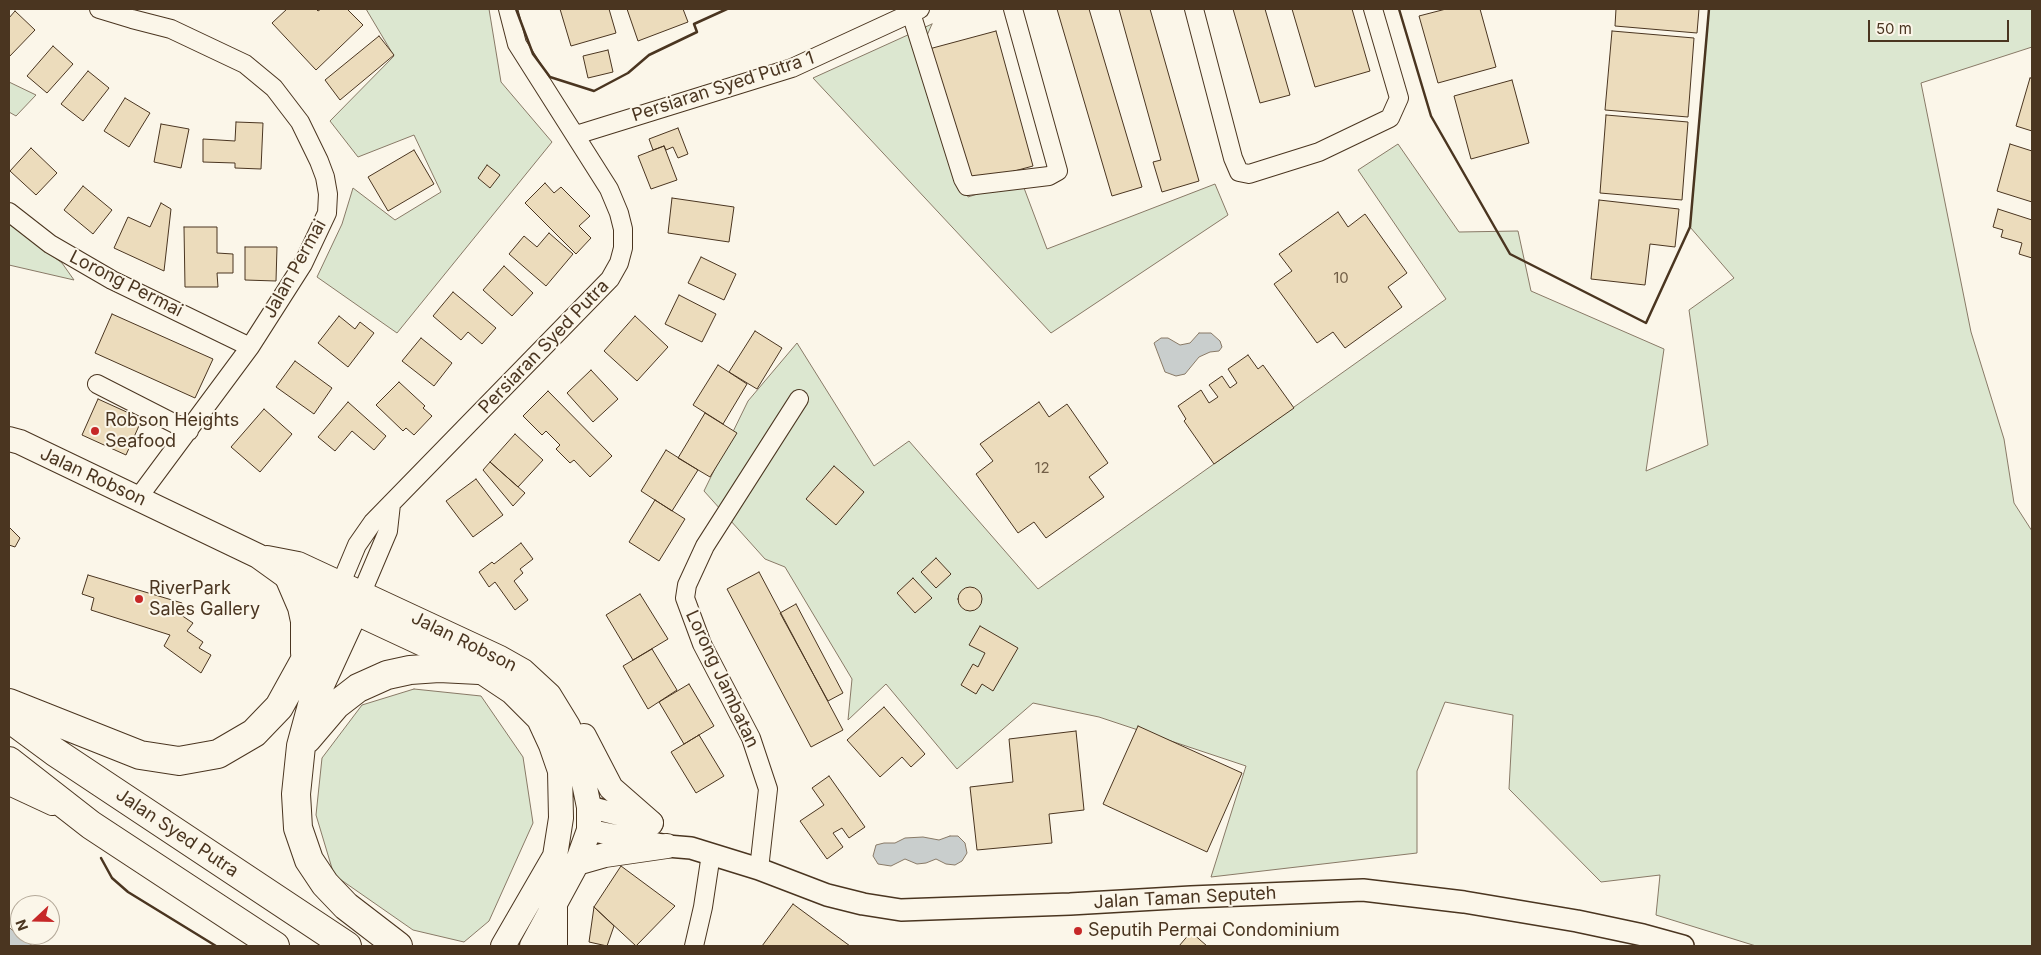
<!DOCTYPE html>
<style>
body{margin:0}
#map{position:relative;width:2041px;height:955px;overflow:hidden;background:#fbf6e9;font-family:Inter,sans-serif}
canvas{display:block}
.frame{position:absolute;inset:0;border:10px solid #4a3520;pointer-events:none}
.north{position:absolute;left:10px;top:895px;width:50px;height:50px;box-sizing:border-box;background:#fbf6e9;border:1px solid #b4a999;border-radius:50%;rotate:249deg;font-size:14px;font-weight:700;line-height:20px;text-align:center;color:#4a3520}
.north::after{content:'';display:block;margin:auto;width:18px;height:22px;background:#c62828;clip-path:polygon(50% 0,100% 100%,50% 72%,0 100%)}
.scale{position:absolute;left:1868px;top:20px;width:141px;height:22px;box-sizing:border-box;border:2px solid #4a3520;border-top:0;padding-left:6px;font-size:15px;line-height:18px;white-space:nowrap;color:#4a3520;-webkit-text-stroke:4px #fbf6e9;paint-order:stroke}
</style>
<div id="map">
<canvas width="2041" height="955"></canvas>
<div class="frame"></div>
<div class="north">N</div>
<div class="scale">50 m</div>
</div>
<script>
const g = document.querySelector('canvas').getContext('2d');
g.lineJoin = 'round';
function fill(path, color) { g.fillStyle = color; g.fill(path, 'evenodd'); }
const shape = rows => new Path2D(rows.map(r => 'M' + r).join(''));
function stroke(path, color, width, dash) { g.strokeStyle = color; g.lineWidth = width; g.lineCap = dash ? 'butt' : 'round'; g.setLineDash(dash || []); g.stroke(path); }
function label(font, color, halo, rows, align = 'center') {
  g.font = font + ' Inter,sans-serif'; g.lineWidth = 4; g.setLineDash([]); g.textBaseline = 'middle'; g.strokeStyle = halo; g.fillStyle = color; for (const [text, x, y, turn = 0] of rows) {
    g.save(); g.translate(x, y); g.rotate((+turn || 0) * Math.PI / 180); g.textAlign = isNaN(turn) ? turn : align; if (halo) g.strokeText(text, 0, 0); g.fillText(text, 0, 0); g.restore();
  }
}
const green = shape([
 [366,9,489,9,501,82,552,142,397,333,317,277,342,224,353,188,395,220,441,192,414,135,358,157,330,121,394,56,366,9],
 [1709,9,2032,9,2032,47,1921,83,1971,332,2004,439,2014,503,2032,531,2032,946,1756,946,1656,915,1660,875,1601,882,1509,789,1513,715,1445,702,1417,771,1417,853,1211,877,1246,766,1099,717,1033,703,957,769,886,684,848,720,852,679,785,567,765,559,704,491,748,401,797,343,874,466,909,441,1038,589,1446,299,1358,170,1398,144,1459,232,1518,231,1531,291,1664,349,1646,471,1708,445,1689,310,1734,278,1690,227,1709,9],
 [932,24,918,56,968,197,1021,180,1047,249,1215,184,1228,215,1051,333,813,78,932,24],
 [9,82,36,95,16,116,9,112,9,82],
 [9,224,62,263,74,280,9,265,9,224],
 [414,689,481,696,523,757,533,823,489,921,464,942,413,930,334,875,316,815,322,758,362,705,414,689]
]);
const water = shape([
 [1199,333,1211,333,1220,341,1222,347,1219,351,1210,352,1199,357,1185,374,1176,376,1165,372,1154,343,1161,338,1168,338,1180,345,1190,343,1199,333],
 [950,836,958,836,965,843,967,853,962,861,955,865,946,864,936,859,926,863,917,864,905,859,891,866,878,864,873,856,876,845,884,843,895,843,905,838,923,837,939,840,950,836],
 [9,927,17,935,33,946,9,946,9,927]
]);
const building = shape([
 [287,9,316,9,318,11,321,9,347,9,363,25,316,70,272,23,287,9],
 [560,9,609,9,616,33,571,46,560,9],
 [627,9,683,9,688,22,638,41,627,9],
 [1057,9,1089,9,1142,187,1112,196,1057,9],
 [1119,9,1150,9,1199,181,1162,192,1153,162,1161,160,1119,9],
 [1233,9,1265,9,1290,95,1260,103,1233,9],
 [1292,9,1352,9,1370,71,1315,87,1292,9],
 [1446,9,1480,9,1496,67,1438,83,1419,16,1446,9],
 [1616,9,1699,9,1697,33,1615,26,1616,9],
 [15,11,35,30,9,57,9,18,15,11],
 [996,31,1033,166,966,184,929,49,996,31],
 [1612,31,1694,38,1688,117,1605,110,1612,31],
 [379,36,394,55,340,100,325,80,379,36],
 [53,46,73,64,47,93,27,76,53,46],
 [608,50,613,72,588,78,583,56,608,50],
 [88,71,109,88,83,121,61,104,88,71],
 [2030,78,2032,78,2032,131,2016,126,2030,78],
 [1512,80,1529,143,1471,159,1454,96,1512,80],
 [125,98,150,113,129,147,104,131,125,98],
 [1606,115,1688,122,1682,200,1600,193,1606,115],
 [236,122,263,123,261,169,235,168,235,163,203,162,203,139,235,141,236,122],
 [161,124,189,129,181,168,154,162,161,124],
 [678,128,688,154,678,158,673,147,666,150,664,146,653,150,649,139,678,128],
 [2010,144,2032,151,2032,202,1997,191,2010,144],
 [664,146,677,180,651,189,638,156,664,146],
 [31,148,57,173,36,195,10,171,31,148],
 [414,150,434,184,388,211,368,177,414,150],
 [487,165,500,175,490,188,478,178,487,165],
 [545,183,554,193,561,187,590,216,579,226,591,238,576,254,525,203,545,183],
 [83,186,112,210,93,234,64,210,83,186],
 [672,198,734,207,729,242,668,233,672,198],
 [1599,200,1679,209,1675,247,1650,244,1645,285,1591,279,1599,200],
 [161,203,171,209,164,271,114,248,128,217,150,227,161,203],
 [1998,209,2032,220,2032,258,2019,254,2022,243,2001,237,2003,230,1993,227,1998,209],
 [1338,212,1348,227,1365,214,1407,273,1388,287,1402,307,1345,348,1333,332,1317,343,1274,284,1292,271,1279,254,1338,212],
 [184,227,217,227,217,253,233,254,233,273,217,273,218,287,185,287,184,227],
 [549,233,573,254,546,286,509,254,524,236,537,247,549,233],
 [245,247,277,247,276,281,245,280,245,247],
 [701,257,736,274,724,300,688,283,701,257],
 [504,266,533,293,512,316,483,290,504,266],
 [453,292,496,328,482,344,468,332,461,340,433,316,453,292],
 [679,295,716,314,702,342,665,324,679,295],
 [112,314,213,359,195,398,95,353,112,314],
 [339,316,355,329,360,322,374,333,348,367,318,343,339,316],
 [635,316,668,347,637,381,604,351,635,316],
 [755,331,782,348,757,389,729,372,755,331],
 [421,338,452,363,434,386,402,361,421,338],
 [1248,355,1258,369,1263,365,1294,408,1214,464,1184,421,1186,419,1178,406,1201,390,1209,403,1218,397,1209,385,1222,376,1230,388,1237,383,1228,369,1248,355],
 [295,361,332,388,314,414,276,387,295,361],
 [718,365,747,384,723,424,693,405,718,365],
 [591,370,618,399,593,422,567,393,591,370],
 [399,382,425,406,423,408,432,416,414,435,406,428,403,431,376,405,399,382],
 [548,391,612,456,590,477,574,460,570,463,556,449,560,445,546,431,542,435,523,416,548,391],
 [98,399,142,419,126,455,82,435,98,399],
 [348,402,386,436,374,450,352,431,335,451,318,437,348,402],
 [1039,402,1049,417,1067,404,1108,463,1089,477,1104,497,1046,538,1034,522,1018,533,976,474,993,461,980,444,1039,402],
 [264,409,292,434,260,472,231,447,264,409],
 [705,413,737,433,710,477,678,458,705,413],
 [515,434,543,460,518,487,490,462,515,434],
 [666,450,698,470,672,511,641,491,666,450],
 [490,462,525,493,513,506,483,470,490,462],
 [834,466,864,492,836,525,806,499,834,466],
 [476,479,503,515,473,537,446,501,476,479],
 [655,500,685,519,659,561,629,542,655,500],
 [9,527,20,538,15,547,9,545,9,527],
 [521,543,533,559,520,569,523,573,514,581,528,600,515,610,495,582,489,587,479,572,492,562,494,564,521,543],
 [936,558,951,574,936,588,921,572,936,558],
 [759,572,843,730,811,747,727,589,759,572],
 [88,575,182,603,178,613,193,623,187,631,203,642,199,648,211,655,201,673,164,646,170,635,91,610,94,598,82,594,88,575],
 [913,578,932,598,915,613,897,593,913,578],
 '958 599a12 12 0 1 1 24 0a12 12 0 1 1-24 0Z',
 [640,594,668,639,633,660,606,615,640,594],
 [796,604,843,693,828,701,780,613,796,604],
 [980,626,1018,648,993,691,982,684,976,694,961,685,973,664,978,667,985,653,969,645,980,626],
 [652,649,677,690,648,709,623,666,652,649],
 [689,684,714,726,684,744,659,702,689,684],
 [884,707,925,754,911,767,902,757,880,777,847,740,884,707],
 [1138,726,1242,773,1207,852,1103,804,1138,726],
 [1076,731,1084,810,1049,814,1052,843,977,850,970,787,1013,782,1009,739,1076,731],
 [699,735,724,776,696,793,671,752,699,735],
 [829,776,865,827,849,838,842,828,833,833,843,847,827,859,800,821,824,805,812,788,829,776],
 [621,866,675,906,636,946,594,907,621,866],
 [793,904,850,946,762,946,793,904],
 [594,907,614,926,607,946,589,942,594,907],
 [1191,932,1207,946,1179,946,1191,932]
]);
const minor = shape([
 [99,9,132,19,171,29,245,64,274,88,300,122,319,161,325,177,328,194,327,213,303,264,250,347,138,498],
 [1194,9,1233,158,1239,172,1249,174,1319,152,1390,118,1399,98,1373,9],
 [911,13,963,179,967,186,1049,176,1058,171,1013,9],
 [576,135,792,68,920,9],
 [9,212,50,244,112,280,250,347],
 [97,384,189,431],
 [336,595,357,545,373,522,610,279,619,263,623,248,623,229,619,213,609,189,517,44,508,9],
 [357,604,388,531,391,504],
 [9,786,52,806],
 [759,869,768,789,751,738,702,644,685,598,687,585,705,546,799,399],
 [694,946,703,907,711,854]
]);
const tertiary = shape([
 [589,807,652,823],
 [589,830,667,846,691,848,759,869,827,895,863,904,901,910,1070,904,1191,897,1363,890,1464,902,1577,921,1643,935,1683,946]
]);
const secondary = shape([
 [9,439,20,442,258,556,290,579,333,602,479,670,512,692,539,719,551,745,560,771,561,818,555,856,503,946],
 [267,558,298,564,500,658,523,671,549,695,568,726,577,749,589,807,589,830,577,863,532,946],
 [584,736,611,788,651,823],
 [577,863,605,855,667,846]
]);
const primary = shape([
 [290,579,302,607,305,621,305,653],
 [354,611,314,698,301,746,296,794,298,828,309,860,325,884,346,906,398,946],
 [9,703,140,755,179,761,218,754,254,733,279,707,305,660,333,602],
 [9,718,55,752,347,946],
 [307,739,336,705,358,688,387,675,410,670,439,668,479,670],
 [9,761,91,825,275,946],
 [553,946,553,908]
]);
const wall = shape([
 [516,9,533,54,550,77,594,91,628,73,649,55,697,32,694,24,727,9],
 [1399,9,1431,116,1510,254,1646,323,1690,227,1709,9],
 [101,858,112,878,128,892,216,946]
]);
const markers = [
 [95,431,5,"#c62828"],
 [139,599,5,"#c62828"],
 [1078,931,5,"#c62828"]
];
const numberNames = [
 ["10",1341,278],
 ["12",1042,468]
];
const streetNames = [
 ["Persiaran Syed Putra 1",723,87,-18],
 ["Jalan Permai",295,269,-61],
 ["Lorong Permai",126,284,27],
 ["Persiaran Syed Putra",544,347,-46],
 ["Jalan Robson",93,477,25],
 ["Jalan Robson",464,642,26],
 ["Lorong Jambatan",722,679,65],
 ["Jalan Syed Putra",177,833,34],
 ["Jalan Taman Seputeh",1185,898,-3]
];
const poiNames = [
 ["Robson Heights",105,421],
 ["Seafood",105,442],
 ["RiverPark",149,589],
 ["Sales Gallery",149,610],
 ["Seputih Permai Condominium",1088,931]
];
fill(green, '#dce7d0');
stroke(green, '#887966', 1);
fill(water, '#c9cecd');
stroke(water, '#887966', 1);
fill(building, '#ecdcbc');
stroke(building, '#4a3520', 1);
stroke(minor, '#4a3520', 20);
stroke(tertiary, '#4a3520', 24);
stroke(secondary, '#4a3520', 26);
stroke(primary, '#4a3520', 30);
stroke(minor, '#fbf6e9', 18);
stroke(tertiary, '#fbf6e9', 21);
stroke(secondary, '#fbf6e9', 24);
stroke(primary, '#fbf6e9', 28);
stroke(wall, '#4a3520', 2.5);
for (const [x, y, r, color] of markers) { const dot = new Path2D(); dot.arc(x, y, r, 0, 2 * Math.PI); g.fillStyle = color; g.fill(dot); stroke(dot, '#fbf6e9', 2); }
label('15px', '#725f47', null, numberNames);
label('18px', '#4a3520', '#fbf6e9', streetNames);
label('18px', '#4a3520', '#fbf6e9', poiNames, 'left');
</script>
